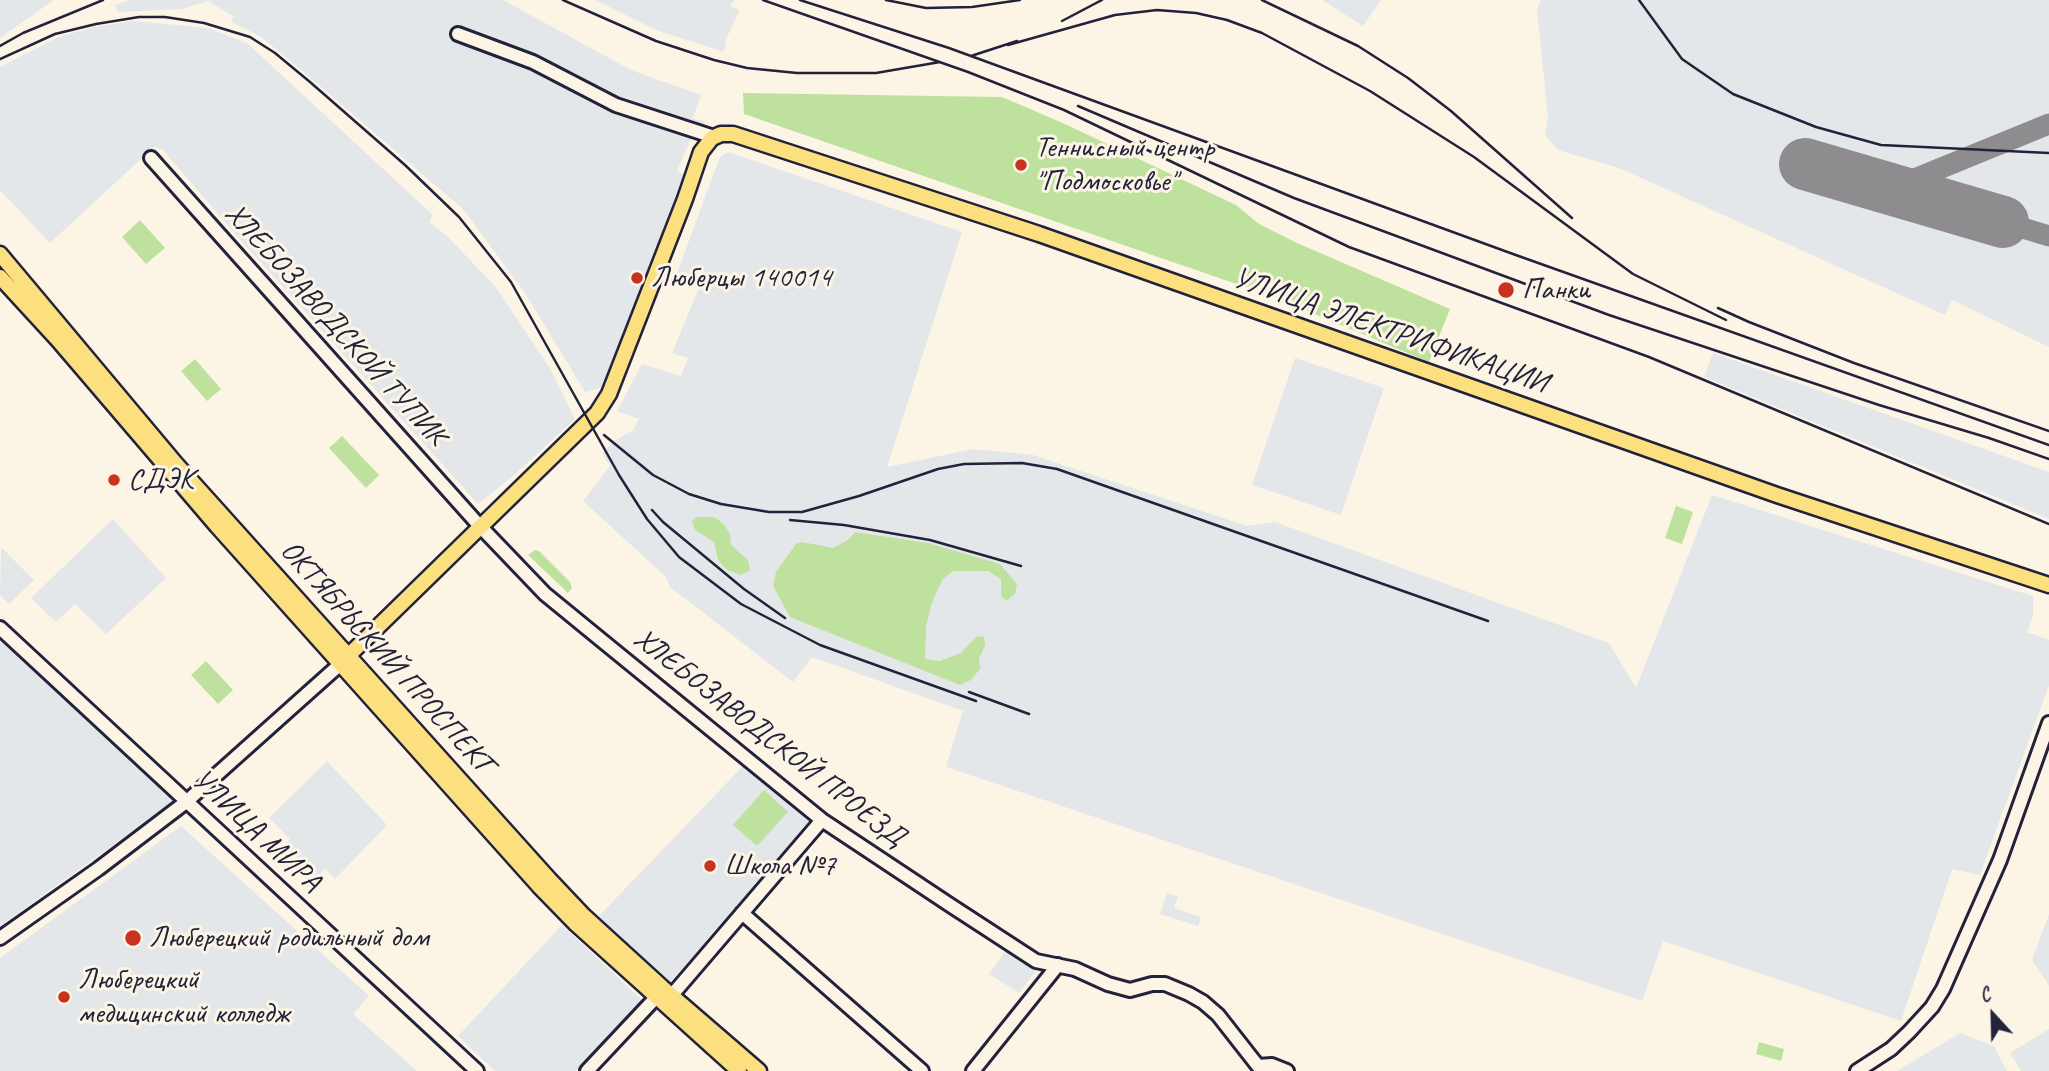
<!DOCTYPE html>
<meta charset="utf-8">
<style>
body{margin:0}
#map{position:relative;width:2049px;height:1071px;overflow:hidden;background:#fcf5e5;font-family:Caveat,sans-serif}
canvas{display:block}
.north{position:absolute;left:1958px;top:980px;width:70px;height:70px;-webkit-text-stroke:5px #fcf5e5;paint-order:stroke;rotate:338deg;font-size:19px;font-weight:700;line-height:28px;text-align:center;color:#22223b}
.north::after{content:'';display:block;margin:auto;width:24px;height:32px;background:#22223b;clip-path:polygon(50% 0,100% 100%,50% 72%,0 100%)}
</style>
<div id="map">
<canvas width="2049" height="1071"></canvas>
<div class="north">С</div>
</div>
<script>
const g = document.querySelector('canvas').getContext('2d');
g.lineJoin = 'round';
function fill(path, color) { g.fillStyle = color; g.fill(path, 'evenodd'); }
const shape = rows => new Path2D(rows.map(r => 'M' + r).join(''));
function stroke(path, color, width, dash) { g.strokeStyle = color; g.lineWidth = width; g.lineCap = dash ? 'butt' : 'round'; g.setLineDash(dash || []); g.stroke(path); }
function label(font, color, halo, rows, align = 'center') {
  g.font = font + ' Caveat,sans-serif'; g.lineWidth = 6; g.setLineDash([]); g.textBaseline = 'middle'; g.strokeStyle = halo; g.fillStyle = color; for (const [text, x, y, turn = 0] of rows) {
    g.save(); g.translate(x, y); g.rotate((+turn || 0) * Math.PI / 180); g.textAlign = isNaN(turn) ? turn : align; if (halo) g.strokeText(text, 0, 0); g.fillText(text, 0, 0); g.restore();
  }
}
const built = shape([
 [0,0,54,0,0,38],
 [129,0,503,0,631,70,701,95,693,118,705,122,703,129,621,100,535,57,460,29,526,64,693,134,677,171,686,176,604,387,585,392,525,293,463,209,300,69,261,37,232,22,233,16,208,1,182,9,118,12,115,5],
 [595,0,734,0,730,6,740,10,726,39,724,52,656,30],
 [1322,0,1381,0,1363,26],
 [1541,0,2049,0,2049,347,1952,300,1945,315,1619,168,1558,150,1545,135,1548,117,1537,9],
 [134,21,208,28,247,43,433,215,429,222,447,236,495,286,551,370,575,419,513,476,478,504,237,236,162,149,154,147,50,243,0,190,0,67,58,37,94,27],
 [728,152,962,232,887,467,973,449,1033,455,1247,526,1275,522,1609,643,1636,688,1712,495,2033,596,2033,616,2027,632,2049,640,2049,685,1980,875,1952,869,1901,1021,1663,941,1642,1001,946,767,963,711,812,657,793,682,670,587,666,577,583,501,610,466,602,453,613,442,632,431,639,419,617,411,642,364,681,376,688,358,672,353,701,283,677,273,720,157],
 [1713,353,2049,472,2049,519,1704,377],
 [1295,358,1384,388,1341,515,1252,485],
 [113,519,166,578,106,634,75,604,56,622,31,598],
 [1,547,34,580,9,604,0,595],
 [0,637,175,801,0,926],
 [327,761,387,825,335,879,325,869,312,882,278,852,290,839,269,818],
 [743,766,813,823,670,982,598,917],
 [181,826,369,996,353,1014,417,1071,0,1071,0,958],
 [1167,893,1178,896,1174,908,1201,917,1198,926,1160,914],
 [2049,914,2049,986,2032,960],
 [562,925,642,1000,576,1071,495,1071,458,1036],
 [1006,950,1038,968,1019,993,989,974],
 [2049,1029,2049,1071,2021,1071,2010,1053],
 [1960,1033,1994,1046,2007,1071,1897,1071]
]);
const green = shape([
 [743,93,1002,97,1065,124,1236,205,1259,224,1297,243,1450,309,1429,362,1274,297,744,114],
 [140,220,165,248,146,264,122,237],
 [195,359,221,389,207,401,181,371],
 [342,436,379,475,366,488,329,448],
 [1676,506,1693,512,1682,544,1665,538],
 [696,517,714,517,724,524,730,534,731,545,748,560,750,570,741,575,727,570,718,560,714,542,695,530,692,522],
 [855,532,928,543,1000,564,1017,584,1015,594,1006,601,1001,596,1001,579,988,571,953,571,942,580,931,605,926,627,925,659,940,661,961,653,977,636,984,637,985,645,979,659,980,669,971,680,960,685,790,617,773,586,776,572,796,544,802,542,833,548,848,540],
 [535,550,539,551,570,582,572,588,568,593,528,555],
 [206,661,233,690,218,704,191,675],
 [764,790,788,812,757,846,733,825],
 [1759,1042,1784,1049,1781,1061,1756,1054]
]);
const taxiway = shape([
 [1890,189,2049,124],
 [2003,222,2049,236]
]);
const runway = shape([
 [1805,164,2003,222]
]);
const minor = shape([
 [458,34,533,62,616,105,714,137],
 [151,158,477,523,545,594,600,639,822,820,950,905,1036,961,1075,969,1108,984,1130,990,1152,984,1165,984,1189,994,1203,1002,1218,1015,1258,1066],
 [0,628,477,1071],
 [742,913,922,1071],
 [0,938,98,869,186,802,346,659],
 [666,1002,822,820],
 [1258,1066,1272,1065,1287,1071],
 [587,1071,663,990],
 [973,1071,1058,965],
 [1857,1071,1891,1049,1909,1032,1932,1007,1943,989,2000,860,2049,723]
]);
const major = shape([
 [0,254,176,464,549,879,584,916,664,989,759,1071],
 [0,277,58,340,217,526,539,886,576,924,739,1071],
 [348,656,597,413,609,394,685,199,701,152,712,138,721,134,733,134,1039,234,1777,495,2049,585]
]);
const rail = shape([
 [563,0,656,41,714,60,747,68,797,73,876,73,940,62],
 [763,0,968,72,1064,110,1349,247,1649,357,2049,524],
 [800,0,949,48,1513,254,2049,445],
 [886,0,926,8,972,7,1020,0],
 [1262,0,1358,46,1408,78,1451,111,1572,218],
 [1639,0,1682,59,1733,94,1816,127,1881,145,2049,153],
 [1062,21,1102,0],
 [1008,45,1115,15,1157,10,1196,13,1227,20,1262,33,1370,91,1474,157,1633,274,1726,320],
 [0,46,23,33,103,0],
 [971,56,1017,41],
 [0,59,55,34,96,24,139,17,165,17,204,23,250,37,275,53,310,82,405,165,459,217,511,282,619,475,647,519,679,557,741,604,820,645,976,701],
 [1078,106,1294,198,1609,315,1879,405,1989,438,2049,459],
 [1718,308,1749,322,1854,363,2049,431],
 [604,435,653,475,689,494,721,504,769,512,802,512,859,496,938,469,964,464,1022,463,1057,469,1488,621],
 [652,510,663,522,744,589,785,618],
 [790,520,844,525,930,540,1021,566],
 [969,692,1029,714]
]);
const markers = [
 [1021,165,7,"#c8321e"],
 [637,278,7,"#c8321e"],
 [1506,290,9,"#c8321e"],
 [114,480,7,"#c8321e"],
 [710,866,7,"#c8321e"],
 [133,938,9,"#c8321e"],
 [64,997,7,"#c8321e"]
];
const poiNames = [
 ["Теннисный центр",1035,148],
 ["\"Подмосковье\"",1035,182],
 ["Люберцы 140014",651,278],
 ["Панки",1522,290],
 ["СДЭК",128,480],
 ["Школа №7",724,866],
 ["Люберецкий родильный дом",149,938],
 ["Люберецкий",78,980],
 ["медицинский колледж",78,1014]
];
const streetNames = [
 ["ХЛЕБОЗАВОДСКОЙ ТУПИК",335,325,48],
 ["УЛИЦА ЭЛЕКТРИФИКАЦИИ",1390,331,19],
 ["ОКТЯБРЬСКИЙ ПРОСПЕКТ",386,657,48],
 ["ХЛЕБОЗАВОДСКОЙ ПРОЕЗД",769,738,38],
 ["УЛИЦА МИРА",256,831,43]
];
fill(built, '#e4e7e9');
fill(green, '#bee29d');
stroke(taxiway, '#8f8c90', 21);
stroke(runway, '#8f8c90', 52);
stroke(minor, '#22223b', 18);
stroke(major, '#22223b', 19);
stroke(minor, '#fcf5e5', 12);
stroke(major, '#fce080', 14);
stroke(rail, '#22223b', 2.5);
for (const [x, y, r, color] of markers) { const dot = new Path2D(); dot.arc(x, y, r, 0, 2 * Math.PI); g.fillStyle = color; g.fill(dot); stroke(dot, '#fcf5e5', 2.5); }
label('30px', '#22223b', '#fcf5e5', poiNames, 'left');
label('30px', '#22223b', '#fcf5e5', streetNames);
</script>
